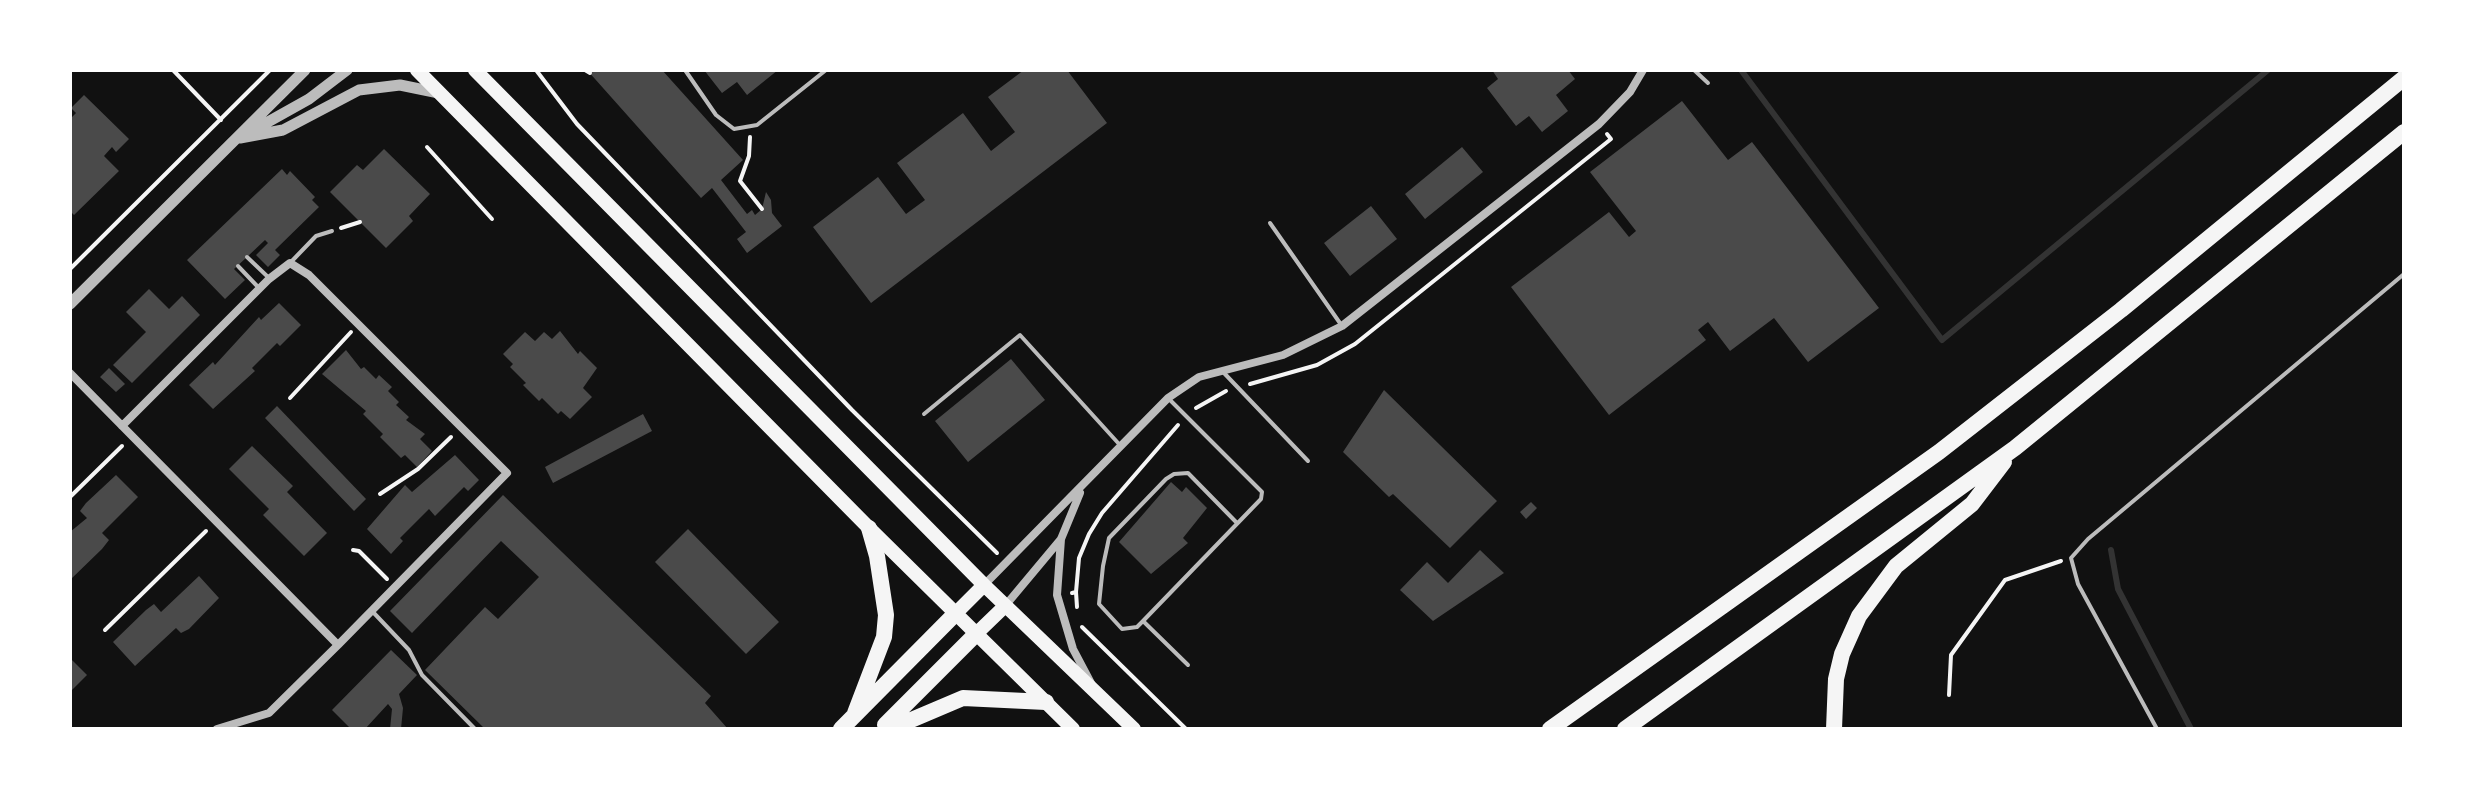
<!DOCTYPE html>
<style>
body{margin:0}
#map{position:relative;width:2474px;height:799px;overflow:hidden;background:#111;font-family:Figtree,sans-serif}
canvas{display:block}
.frame{position:absolute;inset:0;border:72px solid #fff;pointer-events:none}
</style>
<div id="map">
<canvas width="2474" height="799"></canvas>
<div class="frame"></div>
</div>
<script>
const g = document.querySelector('canvas').getContext('2d');
g.lineJoin = 'round';
const shape = rows => new Path2D(rows.map(r => 'M' + r).join(''));
function stroke(path, color, width, dash) { g.strokeStyle = color; g.lineWidth = width; g.lineCap = dash ? 'butt' : 'round'; g.setLineDash(dash || []); g.stroke(path); }
function fill(path, color) { g.fillStyle = color; g.fill(path, 'evenodd'); }
const stream = shape([
 [1741,70,1942,340,2268,70],
 [2111,550,2118,589,2191,729]
]);
const building = shape([
 [587,70,662,70,743,160,721,180,747,214,752,210,755,215,762,209,766,192,771,200,772,213,782,226,747,253,737,239,746,232,712,188,701,198],
 [704,70,778,70,747,95,737,82,722,93],
 [1024,70,1067,70,1107,123,871,303,813,227,878,177,906,214,925,200,897,163,963,113,991,151,1015,132,988,97],
 [1492,70,1568,70,1575,79,1556,95,1568,111,1542,132,1529,116,1516,126,1487,88,1498,79],
 [84,95,129,139,116,152,112,147,104,156,119,171,74,215,70,211,70,119,76,113,71,108],
 [1682,101,1728,160,1752,142,1879,308,1808,362,1774,318,1730,351,1708,322,1698,330,1706,340,1609,415,1511,287,1609,212,1629,237,1636,231,1590,172],
 [1462,147,1483,172,1425,219,1405,194],
 [384,149,430,194,409,216,413,221,386,248,330,192,357,165,363,170],
 [282,169,287,175,290,171,315,197,312,200,319,207,275,250,280,255,268,267,256,255,268,243,265,240,247,257,234,269,245,280,225,299,187,260],
 [1371,206,1397,239,1350,276,1324,243],
 [149,289,169,309,182,296,200,315,132,383,113,365,146,332,126,312],
 [279,303,301,325,280,346,277,343,252,368,255,371,213,409,189,385,213,362,215,365,259,317,261,320],
 [560,331,578,354,580,351,597,368,583,388,592,397,570,419,561,411,558,414,542,398,539,401,523,385,526,383,510,367,513,364,503,354,525,332,535,341,544,332,552,339],
 [346,350,361,369,364,367,376,379,379,375,392,387,388,391,399,402,396,405,409,417,406,420,425,434,420,439,432,451,417,467,405,455,401,458,380,437,383,434,363,414,366,411,322,374],
 [1011,359,1045,400,968,462,935,421],
 [109,368,125,384,116,392,100,377],
 [1384,390,1497,501,1450,548,1393,494,1389,497,1343,452],
 [277,406,366,499,354,511,265,418],
 [643,414,652,431,553,483,545,467],
 [252,446,293,486,287,492,327,533,304,556,263,515,269,509,229,469],
 [455,455,479,480,468,491,464,487,435,516,429,509,400,538,403,541,391,554,367,529,405,485,412,492],
 [116,475,138,497,102,533,109,540,102,549,70,580,70,532,87,518,80,511,86,503],
 [1171,482,1182,492,1186,487,1207,508,1183,538,1188,543,1151,574,1119,542],
 [503,495,711,696,705,703,728,729,485,729,425,670,485,607,498,619,539,577,501,541,412,633,390,611],
 [1531,502,1537,508,1526,519,1520,512],
 [688,529,779,622,746,654,655,562],
 [1480,550,1504,573,1433,621,1400,590,1427,562,1448,583],
 [199,576,219,598,189,629,181,633,176,628,135,666,113,642,146,610,154,604,161,612],
 [391,650,417,675,399,694,403,708,401,729,390,729,392,709,388,704,365,729,351,729,332,710],
 [70,658,87,675,70,692]
]);
const path = shape([
 [173,70,221,120],
 [536,70,577,124,852,410,997,553],
 [585,70,590,73],
 [750,137,749,156,740,181,762,209],
 [427,147,492,219],
 [341,228,360,222],
 [70,269,270,70],
 [1250,384,1317,365,1355,344,1611,139,1607,134],
 [290,398,351,332],
 [1196,408,1226,391],
 [380,494,418,469,451,437],
 [70,497,122,446],
 [353,550,359,551,387,579],
 [1076,592,1079,558,1089,534,1102,513,1178,425],
 [1072,593,1076,592,1077,607],
 [1082,627,1186,729],
 [105,630,206,531],
 [1949,695,1951,655,2005,580,2061,561]
]);
const service = shape([
 [685,70,716,115,734,129,757,125,826,70],
 [1694,70,1708,83],
 [1270,223,1342,326],
 [247,257,268,277],
 [290,263,316,236,332,231],
 [238,266,258,287],
 [1224,373,1308,461],
 [1170,400,1262,492,1261,499,1143,621,1188,665],
 [924,414,1020,335,1119,444],
 [372,611,409,650,422,675,475,729],
 [1143,621,1137,627,1122,629,1099,604,1103,566,1109,538,1166,479,1174,474,1188,473,1237,523],
 [2157,729,2078,584,2071,558,2088,539,2404,274]
]);
const minor = shape([
 [70,373,338,645,269,713,217,729],
 [122,426,269,279,290,263,309,275,507,473,338,645],
 [1061,539,1057,595,1073,649,1091,683],
 [984,585,1168,398,1199,377,1283,355,1342,326,1599,124,1630,92,1643,70],
 [1005,606,1061,539,1080,493]
]);
const tertiary = shape([
 [250,132,309,99,347,70],
 [240,138,283,130,359,90,400,85,439,93],
 [70,304,305,70]
]);
const primary = shape([
 [417,70,869,528,1073,729],
 [475,70,984,585,1134,729],
 [956,613,984,585],
 [977,633,1005,606]
]);
const motorway = shape([
 [855,713,884,637,886,615,877,556,869,528],
 [885,725,977,633],
 [841,729,956,613],
 [890,729,963,698,1046,702],
 [1550,729,1939,452,2121,310,2404,78],
 [1625,729,2015,448,2404,132],
 [1834,729,1836,679,1842,654,1859,616,1896,566,1972,504,2004,462]
]);
stroke(stream, '#333', 6);
fill(building, '#4a4a4a');
stroke(path, '#f5f5f5', 4);
stroke(service, '#bcbcbc', 4);
stroke(minor, '#bcbcbc', 8);
stroke(tertiary, '#bcbcbc', 11);
stroke(primary, '#f5f5f5', 14);
stroke(motorway, '#f5f5f5', 16);
</script>
